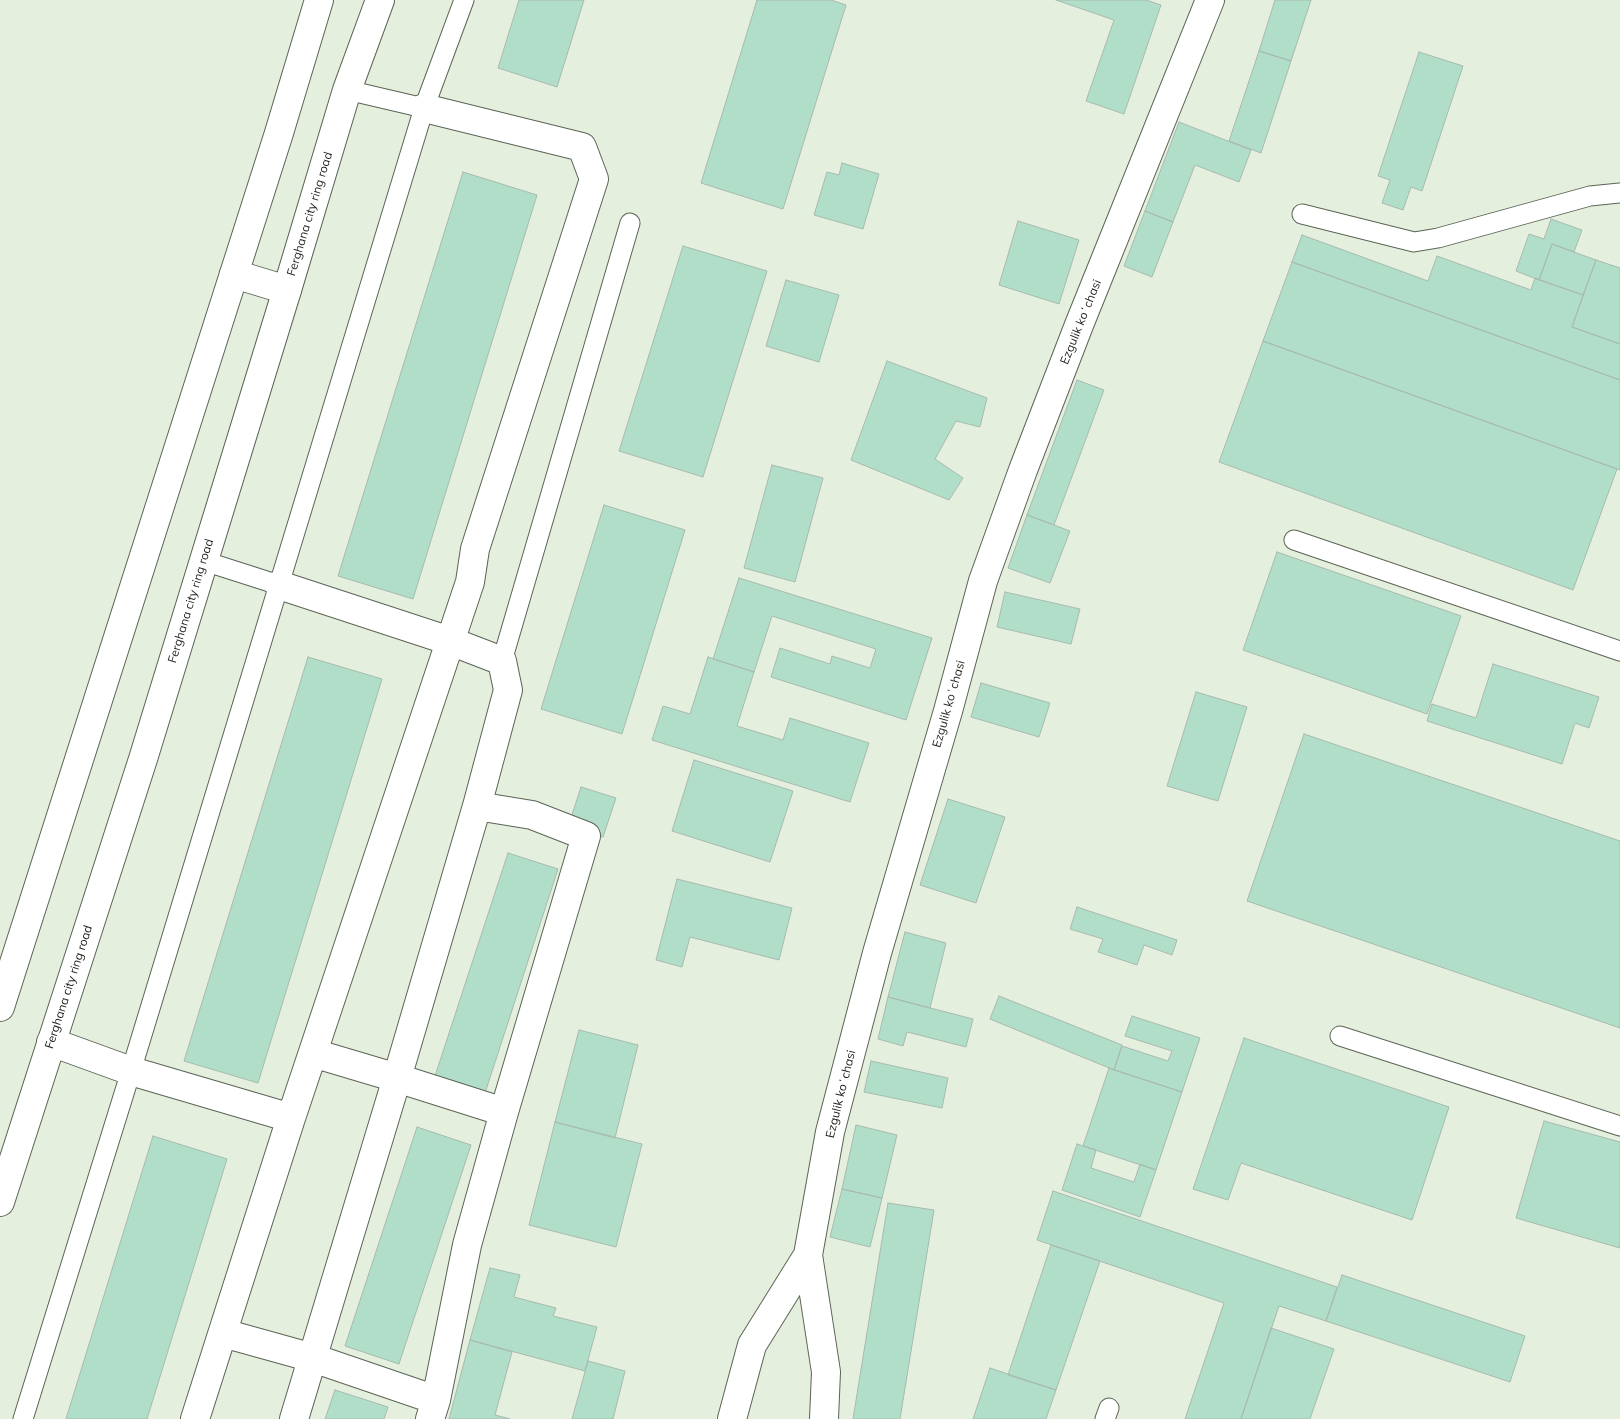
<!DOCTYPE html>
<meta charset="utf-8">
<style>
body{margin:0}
canvas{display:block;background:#e5efde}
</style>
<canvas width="1620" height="1419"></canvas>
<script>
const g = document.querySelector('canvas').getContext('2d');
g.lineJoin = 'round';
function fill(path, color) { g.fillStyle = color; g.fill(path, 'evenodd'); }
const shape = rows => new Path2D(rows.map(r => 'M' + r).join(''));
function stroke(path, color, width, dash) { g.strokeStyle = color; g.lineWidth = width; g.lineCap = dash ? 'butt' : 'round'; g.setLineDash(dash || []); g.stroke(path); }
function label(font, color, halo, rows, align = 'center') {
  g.font = font + ' Mulish,sans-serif'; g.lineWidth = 4; g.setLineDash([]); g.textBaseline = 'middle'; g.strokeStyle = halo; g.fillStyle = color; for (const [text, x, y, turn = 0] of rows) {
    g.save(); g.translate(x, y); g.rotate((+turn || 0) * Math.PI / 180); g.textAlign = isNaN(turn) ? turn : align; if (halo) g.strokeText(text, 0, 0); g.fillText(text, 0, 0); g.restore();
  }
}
const building = shape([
 [519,0,584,0,557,87,498,68,519,0],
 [757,0,831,0,846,5,783,209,701,183,757,0],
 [1056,0,1146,0,1161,5,1124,114,1086,101,1114,20,1056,0],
 [1275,0,1311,0,1291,61,1259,51,1275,0],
 [1259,51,1291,61,1261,153,1229,141,1259,51],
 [1419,52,1463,66,1422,191,1411,187,1403,210,1382,203,1390,180,1378,176,1419,52],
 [1179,122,1251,150,1239,182,1195,165,1173,222,1145,211,1179,122],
 [842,163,879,174,863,229,814,215,827,172,839,175,842,163],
 [463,172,537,195,413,599,338,576,463,172],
 [1145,211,1173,222,1152,277,1124,266,1145,211],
 [1551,219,1582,230,1574,252,1552,244,1539,280,1516,271,1529,234,1544,239,1551,219],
 [1018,221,1079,240,1059,304,999,285,1018,221],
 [1302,235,1428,281,1437,256,1531,290,1535,278,1583,295,1572,327,1620,344,1620,380,1292,262,1302,235],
 [1552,244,1596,260,1583,295,1539,280,1552,244],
 [683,246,767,271,703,477,619,451,683,246],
 [1596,260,1620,268,1620,344,1572,327,1596,260],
 [1292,262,1620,380,1620,470,1263,341,1292,262],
 [786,280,839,295,819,362,766,346,786,280],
 [1263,341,1617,469,1573,590,1219,462,1263,341],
 [887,361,987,398,980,427,956,421,935,459,963,478,949,500,851,460,887,361],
 [1077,380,1104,390,1054,525,1027,515,1077,380],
 [772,465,823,478,795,582,744,568,772,465],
 [604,505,685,530,622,734,541,709,604,505],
 [1027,515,1070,531,1050,583,1008,568,1027,515],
 [1277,552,1461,616,1427,714,1243,650,1277,552],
 [739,578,932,638,906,720,771,677,780,648,830,664,832,656,870,668,876,649,772,616,754,672,713,659,739,578],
 [1005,592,1080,609,1071,644,997,627,1005,592],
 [308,657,382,679,258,1083,184,1061,308,657],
 [708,657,754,672,737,726,783,740,790,718,869,743,850,802,652,740,663,706,690,714,708,657],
 [1493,664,1599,697,1589,728,1575,723,1562,764,1427,721,1432,704,1476,718,1493,664],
 [981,683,1050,703,1039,737,971,717,981,683],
 [1196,692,1247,707,1218,801,1167,786,1196,692],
 [1304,734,1620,841,1620,1028,1247,901,1304,734],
 [694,760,793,791,770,862,672,831,694,760],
 [581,787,616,798,603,837,568,827,581,787],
 [948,799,1005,817,976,903,920,885,948,799],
 [508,853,558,869,485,1093,435,1076,508,853],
 [677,879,792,908,779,960,690,937,682,967,656,960,677,879],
 [1077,907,1177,940,1172,955,1144,945,1137,965,1098,952,1103,939,1070,929,1077,907],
 [905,932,946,943,930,1008,888,997,905,932],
 [999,996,1122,1045,1114,1070,990,1019,999,996],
 [888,997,973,1019,966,1047,907,1032,903,1046,878,1039,888,997],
 [1132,1016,1200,1038,1182,1092,1114,1070,1122,1046,1168,1061,1172,1051,1125,1036,1132,1016],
 [579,1030,638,1045,615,1138,555,1122,579,1030],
 [1244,1038,1449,1107,1412,1220,1241,1163,1228,1200,1193,1189,1244,1038],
 [871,1061,948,1078,942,1108,864,1092,871,1061],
 [1109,1068,1182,1092,1156,1170,1083,1146,1109,1068],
 [1544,1121,1620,1142,1620,1248,1516,1218,1544,1121],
 [555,1122,642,1144,616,1247,529,1225,555,1122],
 [856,1125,897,1135,882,1198,842,1189,856,1125],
 [417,1127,471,1145,399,1364,345,1346,417,1127],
 [153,1136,227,1159,147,1419,66,1419,153,1136],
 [1077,1144,1096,1150,1091,1168,1134,1182,1140,1164,1156,1170,1140,1217,1062,1190,1077,1144],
 [842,1189,882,1198,870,1247,830,1237,842,1189],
 [1053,1191,1337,1287,1326,1321,1279,1306,1241,1419,1185,1419,1224,1303,1037,1240,1053,1191],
 [888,1203,934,1210,900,1419,853,1419,888,1203],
 [1051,1245,1100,1261,1056,1390,1008,1375,1051,1245],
 [490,1268,520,1275,514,1297,556,1308,553,1316,597,1327,585,1371,470,1340,490,1268],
 [1342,1275,1525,1336,1510,1382,1326,1321,1342,1275],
 [1271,1328,1334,1349,1310,1419,1241,1419,1271,1328],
 [470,1340,512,1352,495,1415,510,1419,449,1419,470,1340],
 [588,1361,625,1371,613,1419,572,1419,588,1361],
 [990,1368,1056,1390,1046,1419,973,1419,990,1368],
 [335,1390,388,1407,384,1419,325,1419,335,1390]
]);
const service = shape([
 [347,90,424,108],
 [1302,214,1414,242,1438,238,1590,196,1620,193],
 [1294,540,1620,651],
 [204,561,279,585],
 [502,661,630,223],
 [1340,1036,1620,1126],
 [23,1419,131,1071,424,108,464,0],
 [1105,1419,1109,1408]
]);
const minor = shape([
 [279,585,450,641,502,661,508,690,477,806],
 [51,1042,131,1071,291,1118,470,582,475,549,594,179,582,147,424,108],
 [313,1053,397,1078,504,1112],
 [808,1255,826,1372,824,1419],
 [223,1333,313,1358,436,1400],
 [195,1419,291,1118],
 [294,1419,397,1078,477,806,532,815,586,836,504,1112,467,1245,436,1400,430,1419],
 [732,1419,752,1345,808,1255,830,1132,877,953,948,711,983,581,1023,470,1079,325,1210,0]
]);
const primary = shape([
 [234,274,287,290]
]);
const trunk = shape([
 [0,1007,279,133,319,0],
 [0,1202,143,759,287,290,347,90,380,0]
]);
const streetNames = [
 ["Ferghana city ring road",310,214,-73],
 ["Ezgulik koʻchasi",1081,322,-68],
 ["Ferghana city ring road",191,601,-73],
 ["Ezgulik koʻchasi",949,704,-74],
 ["Ferghana city ring road",69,987,-72],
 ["Ezgulik koʻchasi",841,1094,-76]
];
fill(building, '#b1dec8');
stroke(building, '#a7bab0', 1);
stroke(service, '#5b6455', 21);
stroke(minor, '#5b6455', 30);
stroke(primary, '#5b6455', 30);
stroke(trunk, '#5b6455', 30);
stroke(service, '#fff', 19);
stroke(minor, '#fff', 28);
stroke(primary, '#fff', 28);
stroke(trunk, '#fff', 28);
label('12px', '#1a1e18', '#fff', streetNames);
</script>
